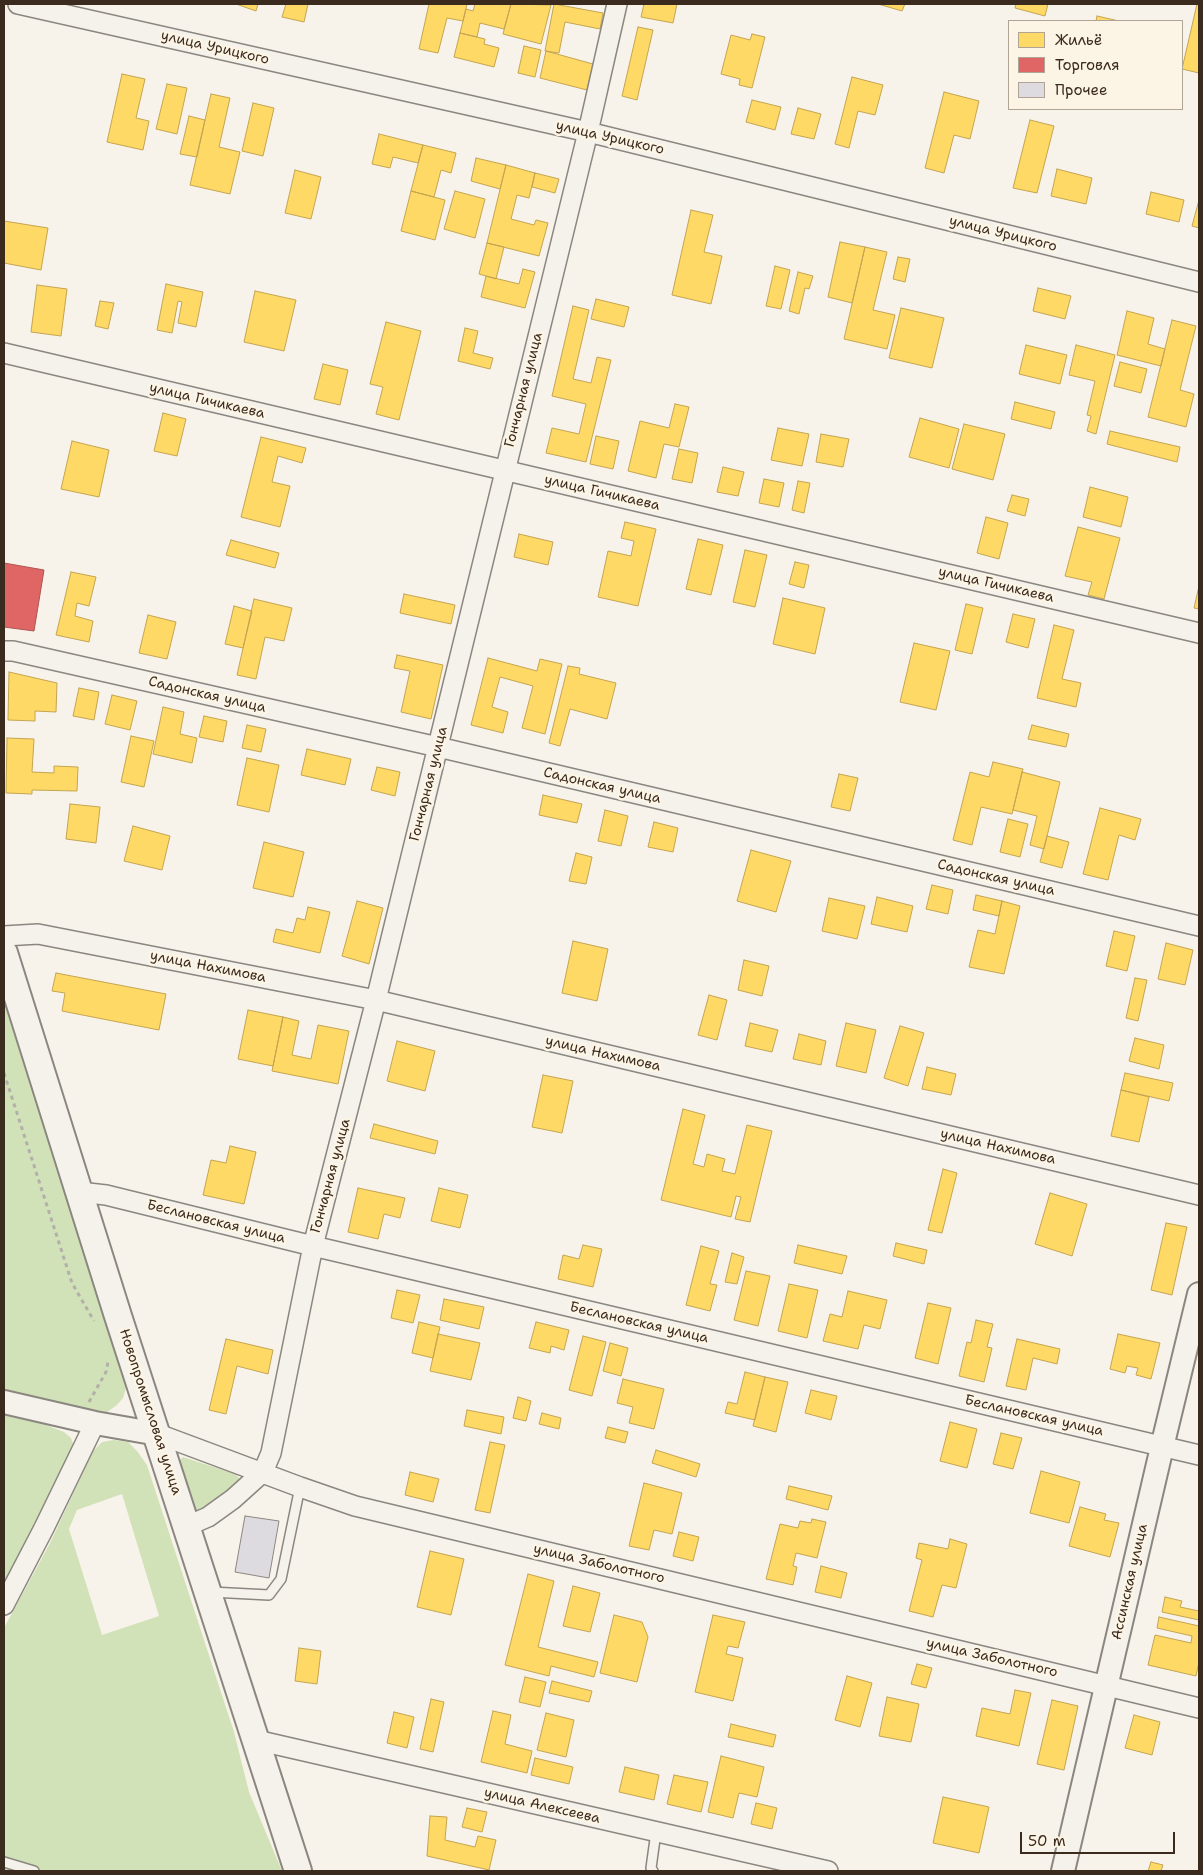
<!DOCTYPE html>
<meta charset="utf-8">
<style>
body{margin:0}
#map{position:relative;width:1203px;height:1875px;overflow:hidden;background:#f7f3ea;font-family:"Shantell Sans",sans-serif}
canvas{display:block}
.frame{position:absolute;inset:0;border:5px solid #3b2a1e;pointer-events:none}
.legend{position:absolute;left:1008px;top:20px;width:175px;height:90px;box-sizing:border-box;background:#fcf5e5;border:1px solid #afa495;margin:0;padding:6px 9px;list-style:none;font-size:15px;color:#3b2a1e}
.legend li{display:flex;align-items:center;gap:10px;height:25px}
.legend b{width:25px;border:1px solid #afa495}
.scale{position:absolute;left:1020px;top:1832px;width:155px;height:22px;box-sizing:border-box;border:2px solid #3b2a1e;border-top:0;padding-left:6px;font-size:15px;line-height:18px;white-space:nowrap;color:#3b2a1e;-webkit-text-stroke:4px #fcf5e5;paint-order:stroke}
</style>
<div id="map">
<canvas width="1203" height="1875"></canvas>
<div class="frame"></div>
<ul class="legend">
<li><b style="height:14px;background:#ffd966"></b>Жильё</li>
<li><b style="height:14px;background:#e06666"></b>Торговля</li>
<li><b style="height:14px;background:#dedbe0"></b>Прочее</li>
</ul>
<div class="scale">50 m</div>
</div>
<script>
const g = document.querySelector('canvas').getContext('2d');
g.lineJoin = 'round';
function fill(path, color) { g.fillStyle = color; g.fill(path, 'evenodd'); }
const shape = rows => new Path2D(rows.map(r => 'M' + r).join(''));
function stroke(path, color, width, dash) { g.strokeStyle = color; g.lineWidth = width; g.lineCap = dash ? 'butt' : 'round'; g.setLineDash(dash || []); g.stroke(path); }
function label(font, color, halo, rows, align = 'center') {
  g.font = font + ' "Shantell Sans",sans-serif'; g.lineWidth = 5; g.setLineDash([]); g.textBaseline = 'middle'; g.strokeStyle = halo; g.fillStyle = color; for (const [text, x, y, turn = 0] of rows) {
    g.save(); g.translate(x, y); g.rotate((+turn || 0) * Math.PI / 180); g.textAlign = isNaN(turn) ? turn : align; if (halo) g.strokeText(text, 0, 0); g.fillText(text, 0, 0); g.restore();
  }
}
const green = shape([
 [4,990,125,1376,126,1388,123,1398,117,1405,107,1412,94,1412,4,1392],
 [4,1414,41,1423,64,1432,71,1438,73,1444,71,1460,4,1591],
 [114,1440,128,1442,137,1451,147,1465,234,1732,249,1792,282,1871,4,1871,4,1628,50,1543,93,1451,102,1442],
 [122,1494,159,1616,102,1635,69,1529,77,1510],
 [183,1457,235,1474,239,1478,240,1483,205,1512,196,1512,180,1464,180,1460]
]);
const homes = shape([
 [236,4,258,4,256,11,236,4],
 [286,4,308,4,304,22,282,17,286,4],
 [429,4,467,4,463,21,447,18,438,53,419,49,429,4],
 [475,4,511,4,504,29,480,23,477,37,460,33,466,9,473,11,475,4],
 [511,4,551,5,541,44,503,34,511,4],
 [554,4,603,13,600,29,565,22,559,53,545,51,554,4],
 [644,4,677,4,673,23,641,17,644,4],
 [878,4,905,4,902,11,878,4],
 [1016,4,1048,4,1045,16,1015,8,1016,4],
 [1197,4,1199,4,1199,73,1182,69,1197,4],
 [1097,16,1119,21,1096,21,1097,16],
 [638,27,653,30,637,100,622,96,638,27],
 [460,33,485,39,484,44,499,48,494,67,454,57,460,33],
 [752,34,765,37,752,88,739,85,740,79,721,74,731,35,750,40,752,34],
 [524,46,541,50,535,77,518,73,524,46],
 [546,51,593,64,587,90,540,78,546,51],
 [122,74,145,79,136,118,149,121,143,150,107,142,122,74],
 [852,77,883,85,875,115,858,111,849,148,835,144,852,77],
 [167,84,187,88,177,134,156,129,167,84],
 [944,92,979,101,970,139,954,135,944,173,925,168,944,92],
 [211,94,230,98,219,147,240,152,230,194,190,185,211,94],
 [752,100,781,107,775,130,746,122,752,100],
 [253,103,274,108,263,156,242,151,253,103],
 [798,108,821,114,814,139,791,134,798,108],
 [189,116,205,120,197,157,180,154,189,116],
 [1030,120,1054,126,1037,193,1013,188,1030,120],
 [379,134,423,145,418,163,393,157,390,168,372,164,379,134],
 [423,145,456,153,451,173,441,170,434,197,411,191,423,145],
 [476,158,506,165,500,189,471,181,476,158],
 [506,165,535,173,529,198,517,195,511,219,534,225,536,220,548,223,539,256,487,243,506,165],
 [1057,169,1092,178,1086,204,1051,196,1057,169],
 [295,170,321,177,311,219,285,213,295,170],
 [535,173,559,179,555,193,532,187,535,173],
 [411,191,445,200,435,240,401,231,411,191],
 [455,191,485,199,475,238,444,229,455,191],
 [1151,192,1184,200,1179,222,1146,214,1151,192],
 [1199,200,1199,228,1192,226,1199,200],
 [691,210,713,215,704,252,722,256,711,304,672,295,691,210],
 [4,221,48,228,41,270,4,263,4,221],
 [840,242,865,247,852,303,828,297,840,242],
 [487,243,504,247,496,279,479,274,487,243],
 [865,247,887,252,873,310,895,315,887,349,844,339,865,247],
 [898,257,910,259,905,282,893,279,898,257],
 [775,266,790,270,781,309,766,306,775,266],
 [523,269,535,272,525,308,481,297,486,276,519,284,523,269],
 [798,272,813,276,809,289,805,288,799,314,789,311,798,272],
 [166,284,203,292,196,327,178,323,182,302,178,301,172,333,157,330,166,284],
 [37,285,67,289,61,336,31,332,37,285],
 [1038,288,1071,296,1065,319,1033,311,1038,288],
 [255,291,296,300,284,351,244,342,255,291],
 [596,299,629,307,624,327,591,319,596,299],
 [100,301,114,303,108,329,95,326,100,301],
 [573,306,589,310,573,379,591,383,597,357,611,360,586,462,546,453,552,428,579,434,586,404,552,396,573,306],
 [901,308,944,318,932,368,889,358,901,308],
 [1127,311,1154,318,1148,344,1165,349,1161,366,1117,355,1127,311],
 [1172,320,1196,326,1180,390,1194,394,1186,427,1148,417,1172,320],
 [386,322,421,331,399,420,376,414,383,387,370,384,386,322],
 [465,328,478,331,473,353,493,358,490,369,458,361,465,328],
 [1026,345,1067,355,1060,384,1019,374,1026,345],
 [1076,345,1115,355,1096,434,1087,431,1091,416,1087,415,1095,381,1069,375,1076,345],
 [1120,362,1147,369,1141,393,1114,386,1120,362],
 [323,364,348,370,340,405,314,399,323,364],
 [1015,402,1055,412,1051,429,1011,419,1015,402],
 [675,404,689,407,679,447,664,444,656,478,628,471,640,421,669,428,675,404],
 [163,413,186,419,177,456,154,451,163,413],
 [920,418,959,429,949,468,909,457,920,418],
 [964,424,1005,434,993,480,952,469,964,424],
 [778,428,809,434,802,466,771,460,778,428],
 [1110,431,1180,447,1177,462,1107,444,1110,431],
 [821,434,849,439,843,467,816,462,821,434],
 [596,436,619,441,613,469,590,464,596,436],
 [261,437,306,448,302,463,278,456,272,482,290,486,280,527,241,517,261,437],
 [72,441,109,450,99,497,61,489,72,441],
 [679,449,698,453,692,483,672,479,679,449],
 [723,467,744,472,738,496,717,492,723,467],
 [764,479,784,483,779,507,759,503,764,479],
 [798,481,810,483,804,513,792,510,798,481],
 [1090,487,1128,497,1121,527,1083,517,1090,487],
 [1012,495,1029,499,1025,516,1007,511,1012,495],
 [986,517,1008,523,999,559,977,553,986,517],
 [625,522,656,529,638,606,598,597,608,551,631,556,634,541,621,538,625,522],
 [1078,527,1120,538,1104,599,1088,595,1092,582,1065,576,1078,527],
 [519,534,553,542,548,565,514,557,519,534],
 [698,539,723,545,711,595,686,589,698,539],
 [231,540,279,553,275,568,226,555,231,540],
 [745,550,767,555,755,607,733,602,745,550],
 [795,562,809,565,804,588,789,584,795,562],
 [71,572,96,577,89,606,77,603,75,616,93,621,89,642,56,635,71,572],
 [1199,586,1199,609,1194,608,1199,586],
 [404,594,455,605,451,624,400,613,404,594],
 [783,598,825,608,815,654,773,644,783,598],
 [254,599,292,608,284,641,265,637,256,679,237,675,254,599],
 [966,604,983,608,972,654,955,650,966,604],
 [234,606,252,611,243,648,225,644,234,606],
 [1013,614,1035,619,1028,648,1006,642,1013,614],
 [148,615,176,622,167,659,139,653,148,615],
 [1054,625,1074,630,1062,679,1081,683,1076,707,1037,698,1054,625],
 [914,643,950,651,936,710,900,702,914,643],
 [397,655,443,665,431,719,401,712,410,671,394,668,397,655],
 [488,658,537,671,540,659,562,664,545,734,522,728,533,686,500,677,492,707,508,712,503,733,471,725,488,658],
 [568,666,580,668,579,674,616,683,607,719,570,709,560,746,549,743,568,666],
 [9,672,57,683,56,712,35,711,35,721,8,720,9,672],
 [79,688,99,692,94,720,73,716,79,688],
 [112,695,137,701,130,730,105,724,112,695],
 [163,707,184,712,180,734,197,738,192,763,153,754,163,707],
 [204,716,227,721,223,742,199,737,204,716],
 [247,725,266,729,261,752,242,748,247,725],
 [1032,725,1069,734,1066,747,1028,739,1032,725],
 [131,736,154,741,144,787,121,782,131,736],
 [7,738,34,739,32,772,54,773,54,766,78,767,77,791,32,790,32,794,6,793,7,738],
 [307,749,351,759,345,785,301,775,307,749],
 [247,758,279,765,269,812,237,805,247,758],
 [993,762,1023,769,1012,814,981,807,972,845,953,840,970,772,989,777,993,762],
 [377,767,400,772,395,796,371,790,377,767],
 [1022,772,1060,782,1044,849,1030,845,1037,816,1013,810,1022,772],
 [839,774,858,778,850,811,831,807,839,774],
 [543,795,582,804,577,823,539,815,543,795],
 [70,804,100,807,96,843,66,839,70,804],
 [1100,808,1141,819,1135,840,1119,835,1108,880,1083,874,1100,808],
 [605,810,628,816,621,846,598,841,605,810],
 [1008,819,1028,824,1020,857,1000,852,1008,819],
 [654,822,678,828,673,852,648,847,654,822],
 [133,826,170,836,162,870,124,861,133,826],
 [1047,836,1069,842,1062,868,1040,862,1047,836],
 [264,842,304,852,293,897,253,888,264,842],
 [751,850,791,861,776,912,737,901,751,850],
 [576,853,592,857,586,884,569,881,576,853],
 [932,885,953,890,948,914,926,909,932,885],
 [976,895,1002,901,999,916,973,910,976,895],
 [877,897,913,906,907,932,871,924,877,897],
 [829,898,865,906,857,939,822,931,829,898],
 [357,901,383,908,369,964,342,956,357,901],
 [1002,901,1020,906,1004,974,969,967,978,930,995,934,1002,901],
 [308,907,330,912,320,953,273,942,276,929,293,933,297,918,305,920,308,907],
 [1114,931,1135,936,1127,971,1106,966,1114,931],
 [573,941,608,949,597,1001,562,993,573,941],
 [1166,943,1193,950,1185,985,1158,979,1166,943],
 [744,960,769,966,762,996,738,990,744,960],
 [56,973,166,994,159,1030,62,1011,65,993,52,991,56,973],
 [1135,978,1147,980,1138,1021,1126,1018,1135,978],
 [709,995,727,1000,717,1040,698,1035,709,995],
 [248,1010,283,1017,273,1066,238,1059,248,1010],
 [283,1017,299,1021,292,1055,311,1059,318,1025,349,1031,338,1084,272,1071,283,1017],
 [750,1023,778,1030,772,1052,745,1046,750,1023],
 [846,1023,876,1030,866,1073,836,1066,846,1023],
 [900,1026,924,1033,908,1086,884,1078,900,1026],
 [799,1034,826,1041,821,1065,793,1059,799,1034],
 [1135,1038,1164,1045,1159,1069,1129,1061,1135,1038],
 [397,1041,435,1051,425,1091,387,1081,397,1041],
 [927,1067,956,1074,951,1095,922,1089,927,1067],
 [1125,1073,1173,1083,1169,1101,1121,1090,1125,1073],
 [543,1075,573,1081,562,1133,532,1127,543,1075],
 [1121,1090,1149,1097,1139,1142,1111,1136,1121,1090],
 [683,1109,705,1115,693,1164,704,1167,707,1154,725,1159,722,1171,735,1174,747,1125,772,1131,750,1222,735,1219,741,1197,736,1196,731,1217,661,1200,683,1109],
 [374,1124,438,1141,435,1154,370,1138,374,1124],
 [230,1146,256,1152,244,1204,203,1195,211,1160,226,1163,230,1146],
 [943,1169,957,1173,942,1233,928,1230,943,1169],
 [358,1188,405,1198,400,1218,384,1214,378,1239,348,1232,358,1188],
 [439,1188,468,1195,460,1228,431,1221,439,1188],
 [1050,1193,1087,1204,1072,1256,1035,1244,1050,1193],
 [1166,1223,1187,1227,1172,1295,1151,1290,1166,1223],
 [896,1243,927,1250,924,1264,893,1256,896,1243],
 [583,1245,602,1249,593,1287,558,1279,563,1255,579,1259,583,1245],
 [798,1245,847,1256,842,1274,794,1263,798,1245],
 [701,1246,719,1251,710,1284,717,1285,710,1311,686,1305,701,1246],
 [732,1253,744,1257,737,1284,725,1282,732,1253],
 [746,1271,770,1276,758,1326,734,1320,746,1271],
 [789,1284,818,1290,807,1338,778,1331,789,1284],
 [397,1290,420,1295,413,1323,391,1318,397,1290],
 [848,1291,887,1300,880,1329,864,1325,858,1349,823,1341,830,1314,842,1317,848,1291],
 [444,1299,484,1307,479,1329,440,1320,444,1299],
 [928,1303,951,1308,938,1364,915,1358,928,1303],
 [976,1320,993,1324,987,1347,992,1348,984,1382,959,1376,967,1342,971,1343,976,1320],
 [419,1322,440,1327,433,1358,412,1353,419,1322],
 [536,1322,569,1330,564,1350,551,1346,550,1353,529,1348,536,1322],
 [438,1334,480,1343,471,1380,430,1371,438,1334],
 [1118,1334,1160,1343,1151,1379,1136,1375,1138,1368,1127,1366,1125,1373,1110,1369,1118,1334],
 [583,1336,606,1342,592,1396,569,1390,583,1336],
 [226,1339,273,1350,268,1374,237,1366,226,1414,209,1410,226,1339],
 [1017,1339,1060,1349,1057,1364,1033,1358,1026,1390,1006,1386,1017,1339],
 [610,1343,628,1348,621,1376,603,1371,610,1343],
 [745,1372,765,1377,755,1420,725,1413,728,1402,737,1404,745,1372],
 [765,1377,788,1382,776,1432,753,1426,765,1377],
 [623,1379,664,1389,654,1429,629,1423,633,1407,617,1403,623,1379],
 [811,1390,837,1396,831,1420,805,1413,811,1390],
 [518,1397,531,1401,526,1421,513,1418,518,1397],
 [467,1410,504,1417,501,1434,464,1426,467,1410],
 [542,1413,561,1418,559,1429,539,1424,542,1413],
 [950,1422,977,1429,967,1468,940,1461,950,1422],
 [608,1427,628,1432,625,1443,605,1438,608,1427],
 [1001,1433,1022,1438,1013,1469,993,1464,1001,1433],
 [490,1442,505,1445,490,1513,475,1510,490,1442],
 [656,1450,700,1464,696,1477,652,1463,656,1450],
 [1041,1471,1080,1482,1069,1523,1030,1513,1041,1471],
 [410,1472,439,1479,433,1502,405,1495,410,1472],
 [644,1483,682,1493,672,1534,654,1530,649,1550,629,1546,644,1483],
 [789,1486,832,1496,828,1510,786,1499,789,1486],
 [1080,1507,1106,1514,1104,1520,1119,1523,1110,1557,1069,1546,1080,1507],
 [812,1519,826,1522,817,1558,796,1553,793,1566,797,1567,793,1585,766,1579,780,1524,798,1528,800,1521,811,1523,812,1519],
 [679,1532,699,1537,693,1561,673,1556,679,1532],
 [950,1539,967,1544,956,1588,942,1585,933,1617,909,1611,922,1560,916,1558,919,1543,948,1549,950,1539],
 [430,1551,464,1559,451,1615,417,1607,430,1551],
 [821,1566,847,1573,841,1598,815,1592,821,1566],
 [528,1574,554,1581,538,1647,598,1662,594,1677,551,1666,549,1676,505,1665,528,1574],
 [573,1586,600,1593,590,1632,563,1626,573,1586],
 [1165,1597,1182,1601,1180,1607,1199,1611,1199,1620,1162,1612,1165,1597],
 [614,1615,642,1622,648,1637,637,1682,600,1673,614,1615],
 [713,1615,745,1622,738,1648,728,1646,726,1654,743,1658,733,1701,695,1692,713,1615],
 [1159,1617,1199,1626,1199,1662,1196,1676,1148,1665,1155,1635,1191,1643,1192,1636,1157,1628,1159,1617],
 [299,1648,321,1651,317,1684,295,1681,299,1648],
 [917,1664,932,1668,926,1688,911,1684,917,1664],
 [847,1676,872,1683,860,1727,835,1720,847,1676],
 [525,1677,546,1682,540,1707,519,1702,525,1677],
 [552,1681,592,1691,589,1702,549,1693,552,1681],
 [1015,1690,1031,1693,1019,1746,976,1736,982,1708,1010,1714,1015,1690],
 [887,1697,919,1704,911,1742,879,1736,887,1697],
 [431,1699,444,1702,433,1752,420,1749,431,1699],
 [1052,1700,1078,1706,1064,1770,1037,1764,1052,1700],
 [493,1711,511,1715,505,1744,532,1751,527,1773,481,1762,493,1711],
 [394,1712,414,1717,407,1748,387,1743,394,1712],
 [546,1713,574,1720,566,1757,537,1750,546,1713],
 [1134,1715,1160,1722,1152,1755,1125,1748,1134,1715],
 [731,1724,776,1735,773,1747,728,1737,731,1724],
 [721,1756,764,1767,757,1797,739,1793,733,1818,708,1812,721,1756],
 [535,1758,573,1767,569,1784,531,1775,535,1758],
 [625,1767,659,1775,654,1800,619,1792,625,1767],
 [674,1775,708,1782,701,1812,667,1804,674,1775],
 [943,1797,989,1807,979,1853,933,1843,943,1797],
 [756,1803,777,1808,772,1829,751,1824,756,1803],
 [467,1808,487,1812,482,1832,462,1827,467,1808],
 [430,1816,447,1817,445,1840,475,1847,478,1836,496,1840,489,1870,427,1856,430,1816],
 [1151,1862,1163,1865,1161,1871,1148,1871,1151,1862]
]);
const shops = shape([
 [4,563,44,570,34,631,4,627,4,563]
]);
const building = shape([
 [245,1516,279,1521,269,1578,235,1572,245,1516]
]);
const path = shape([
 [4,1073,72,1283,94,1321],
 [89,1402,106,1372,108,1362]
]);
const service = shape([
 [211,1592,269,1595,281,1579,300,1487],
 [4,1862,34,1871],
 [653,1871,651,1868,656,1832]
]);
const minor = shape([
 [18,4,588,132,1199,282],
 [4,353,1199,633],
 [4,651,13,651,438,747,1199,926],
 [4,936,38,934,376,1000,1199,1195],
 [79,1192,106,1195,313,1246,1199,1455],
 [158,1434,300,1487,355,1506,1199,1708],
 [187,1526,208,1517,233,1499,263,1472,271,1453,313,1246,376,1000,588,132,617,4],
 [4,1605,44,1528,95,1423],
 [256,1740,828,1871]
]);
const tertiary = shape([
 [4,1402,95,1423,158,1434],
 [1063,1871,1162,1447,1199,1294]
]);
const secondary = shape([
 [4,953,118,1316,298,1871]
]);
const streetNames = [
 ["улица Урицкого",215,48,13],
 ["улица Урицкого",610,138,13],
 ["улица Урицкого",1003,234,14],
 ["Гончарная улица",524,390,-76],
 ["улица Гичикаева",207,401,13],
 ["улица Гичикаева",602,493,13],
 ["улица Гичикаева",996,585,13],
 ["Садонская улица",207,695,13],
 ["Гончарная улица",429,784,-76],
 ["Садонская улица",602,786,13],
 ["Садонская улица",996,878,13],
 ["улица Нахимова",208,967,11],
 ["улица Нахимова",603,1054,13],
 ["улица Нахимова",998,1147,13],
 ["Гончарная улица",331,1176,-75],
 ["Беслановская улица",216,1222,14],
 ["Беслановская улица",639,1323,13],
 ["Новопромысловая улица",150,1412,72],
 ["Беслановская улица",1034,1416,13],
 ["улица Заболотного",599,1564,13],
 ["Ассинская улица",1130,1582,-77],
 ["улица Заболотного",992,1658,13],
 ["улица Алексеева",542,1806,13]
];
fill(green, '#d2e2b8');
fill(homes, '#ffd966');
stroke(homes, '#c4a450', 1);
fill(shops, '#e06666');
stroke(shops, '#ae5450', 1);
fill(building, '#dedbe0');
stroke(building, '#8b867f', 1);
stroke(service, '#8b867f', 12);
stroke(minor, '#8b867f', 22);
stroke(tertiary, '#8b867f', 26);
stroke(secondary, '#8b867f', 30);
stroke(path, '#b3afa9', 3, [4, 4]);
stroke(service, '#f5f2ec', 9);
stroke(minor, '#f5f2ec', 19);
stroke(tertiary, '#f5f2ec', 22);
stroke(secondary, '#f5f2ec', 26);
label('14px', '#3b2a1e', '#fcf5e5', streetNames);
</script>
